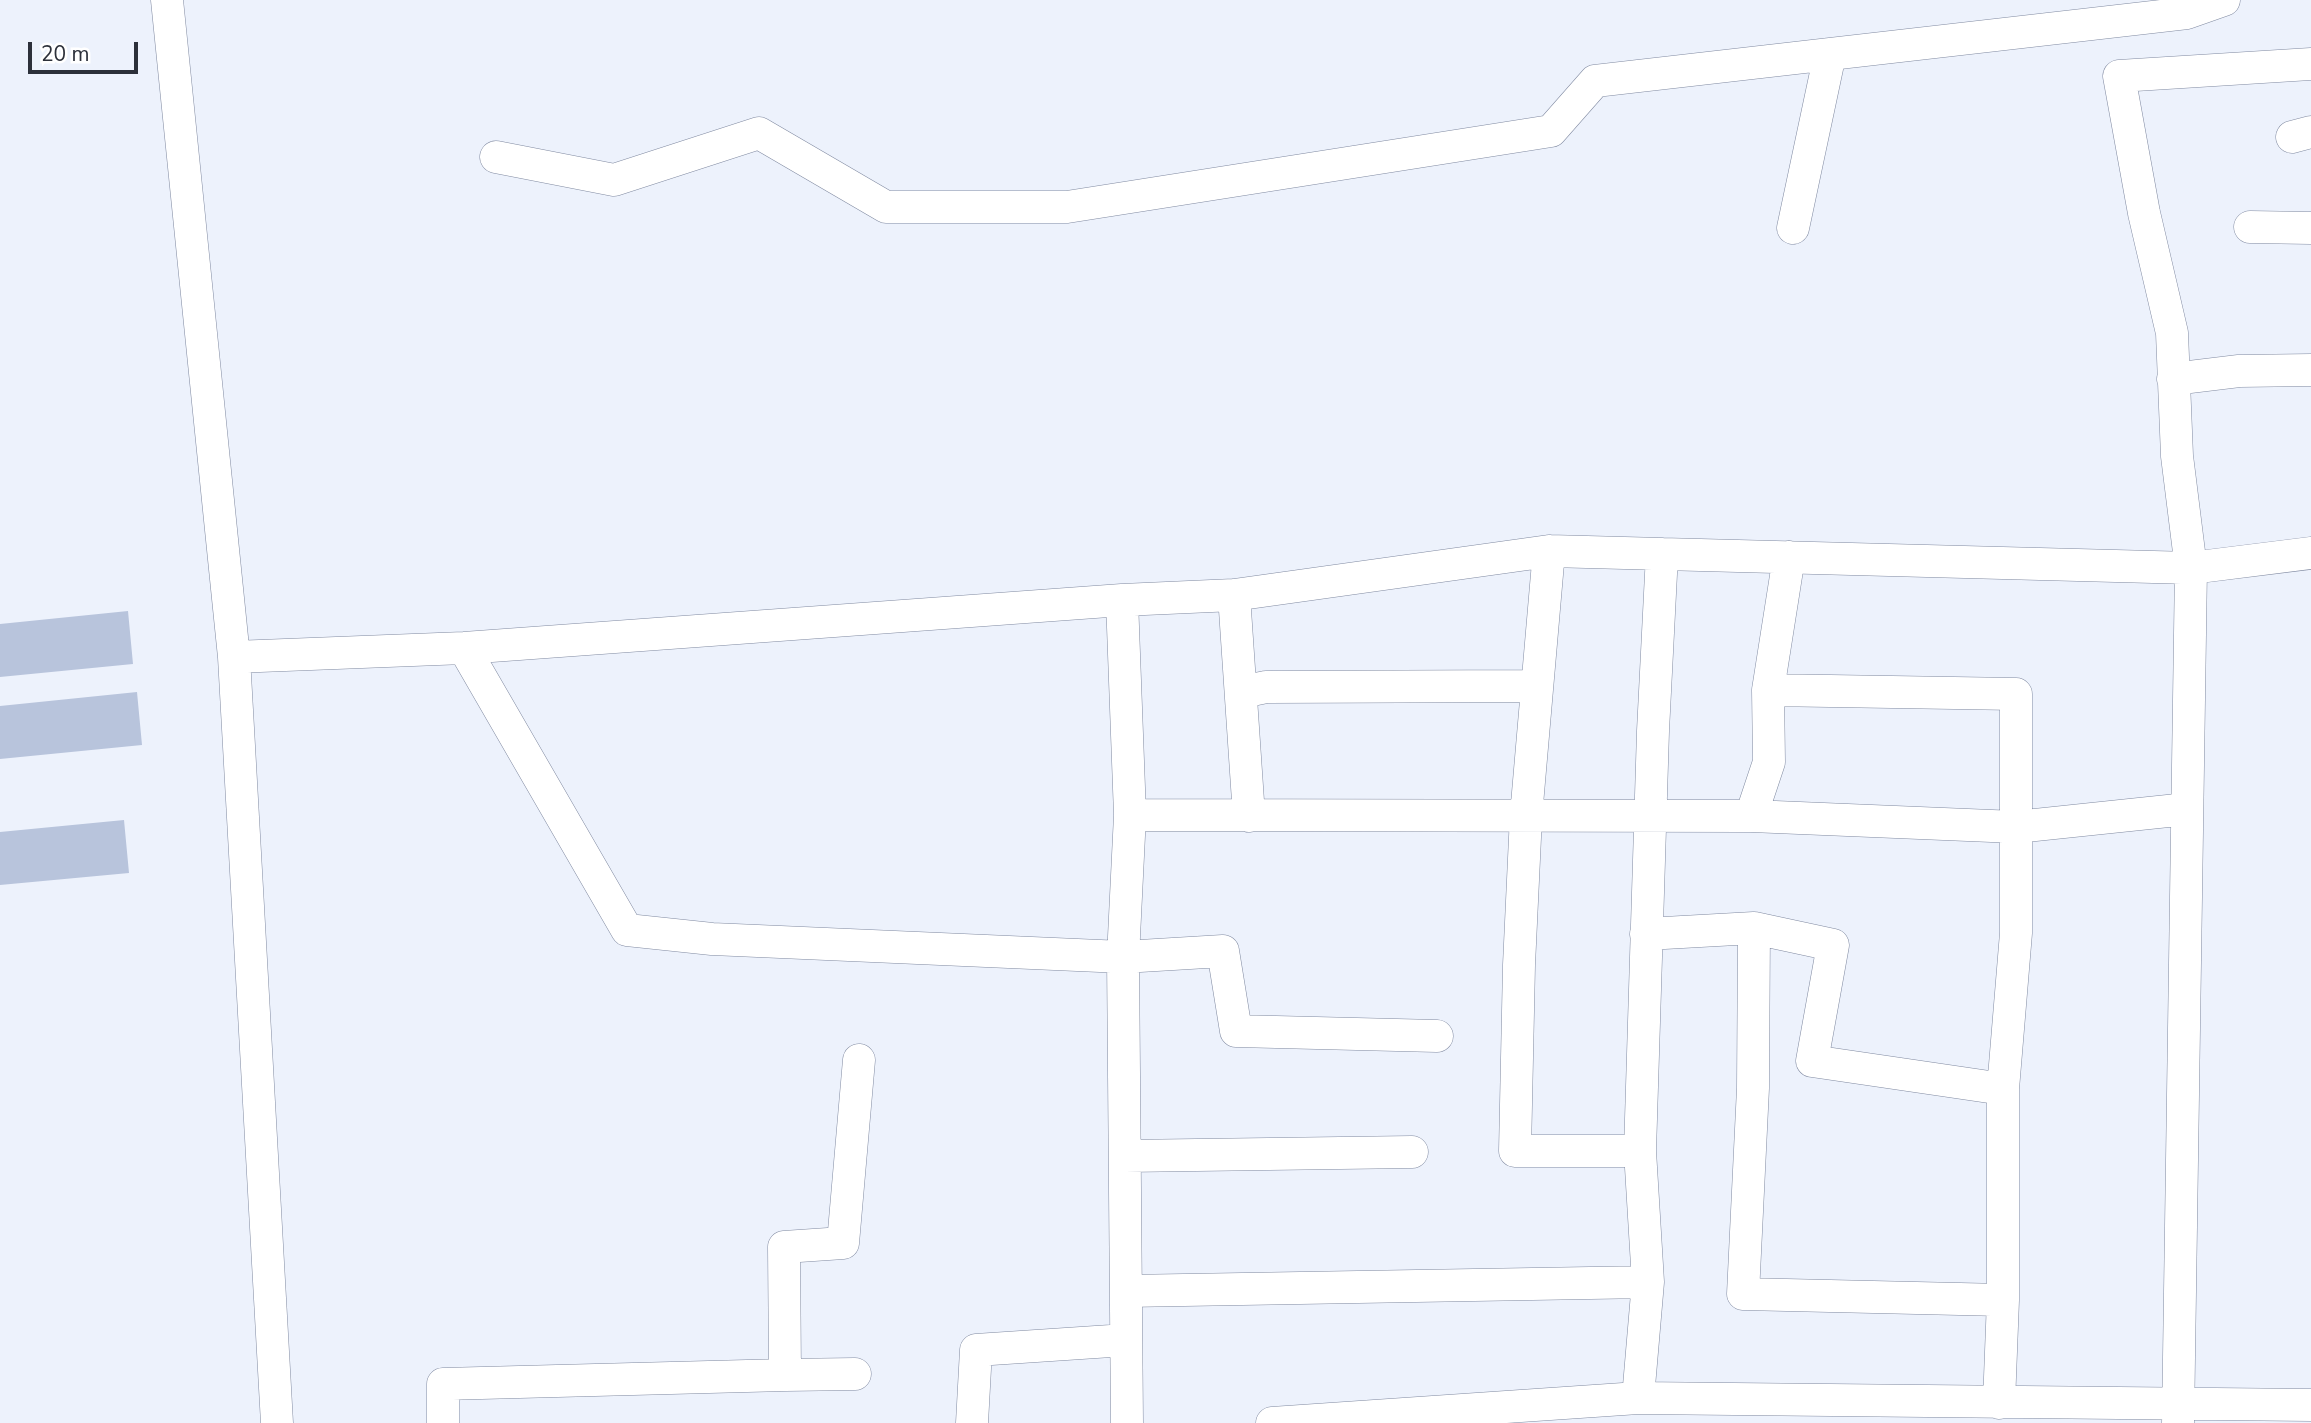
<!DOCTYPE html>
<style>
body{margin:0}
#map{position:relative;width:2311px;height:1423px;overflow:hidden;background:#edf2fc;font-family:"Nunito Sans",sans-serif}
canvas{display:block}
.scale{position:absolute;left:28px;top:42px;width:110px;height:32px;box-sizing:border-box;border:4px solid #2c303a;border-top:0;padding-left:9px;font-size:21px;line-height:24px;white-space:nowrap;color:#2c303a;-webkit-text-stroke:5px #fff;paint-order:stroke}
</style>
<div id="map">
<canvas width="2311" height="1423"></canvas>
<div class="scale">20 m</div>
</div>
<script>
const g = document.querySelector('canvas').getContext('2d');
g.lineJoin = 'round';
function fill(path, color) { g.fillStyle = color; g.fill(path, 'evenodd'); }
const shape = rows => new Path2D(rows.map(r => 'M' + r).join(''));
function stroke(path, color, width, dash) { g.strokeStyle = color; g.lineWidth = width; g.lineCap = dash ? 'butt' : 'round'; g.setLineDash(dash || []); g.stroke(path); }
const building = shape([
 [128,611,133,664,0,677,0,624],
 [137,692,142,745,0,759,0,706],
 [124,820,129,873,0,885,0,832]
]);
const street = shape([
 [167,0,234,657,277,1423],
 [2292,137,2311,132],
 [496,157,614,180,759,133,886,207,1067,207,1551,131,1595,81,2187,13,2224,0],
 [2250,227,2311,228],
 [1793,228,1830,54],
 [2173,379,2239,371,2311,370],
 [1549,551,1526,816,1519,965,1515,1151,1640,1151,1653,731,1662,554],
 [1234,595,1249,816],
 [1122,600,1130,815,1123,957,1127,1423],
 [464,648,627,930,712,939,1123,957,1223,951,1236,1031,1437,1036],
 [234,657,464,648,1122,600,1234,595,1549,551,2191,568,2311,553],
 [1768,690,1769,762,1751,816,2016,827,2187,809],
 [1242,692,1266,687,1537,686],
 [1130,815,1751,816],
 [1754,928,1753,1088,1743,1294,2003,1300,1999,1403],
 [1646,934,1754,928,1833,945,1812,1061,2003,1089,2016,933,2016,694,1768,690,1789,557],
 [2003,1089,2003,1300],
 [1125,1156,1412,1152],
 [1126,1291,1648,1282,1640,1151],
 [855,1374,785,1375,784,1247,843,1243,859,1060],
 [1638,1398,1648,1282],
 [443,1423,443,1384,785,1375],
 [972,1423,976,1350,1126,1340],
 [1272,1423,1638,1398,2311,1405],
 [2178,1423,2191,568,2177,456,2172,333,2144,213,2119,76,2311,64]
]);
fill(building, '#b8c4dc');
stroke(street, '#808aa1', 33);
stroke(street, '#fff', 32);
</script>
